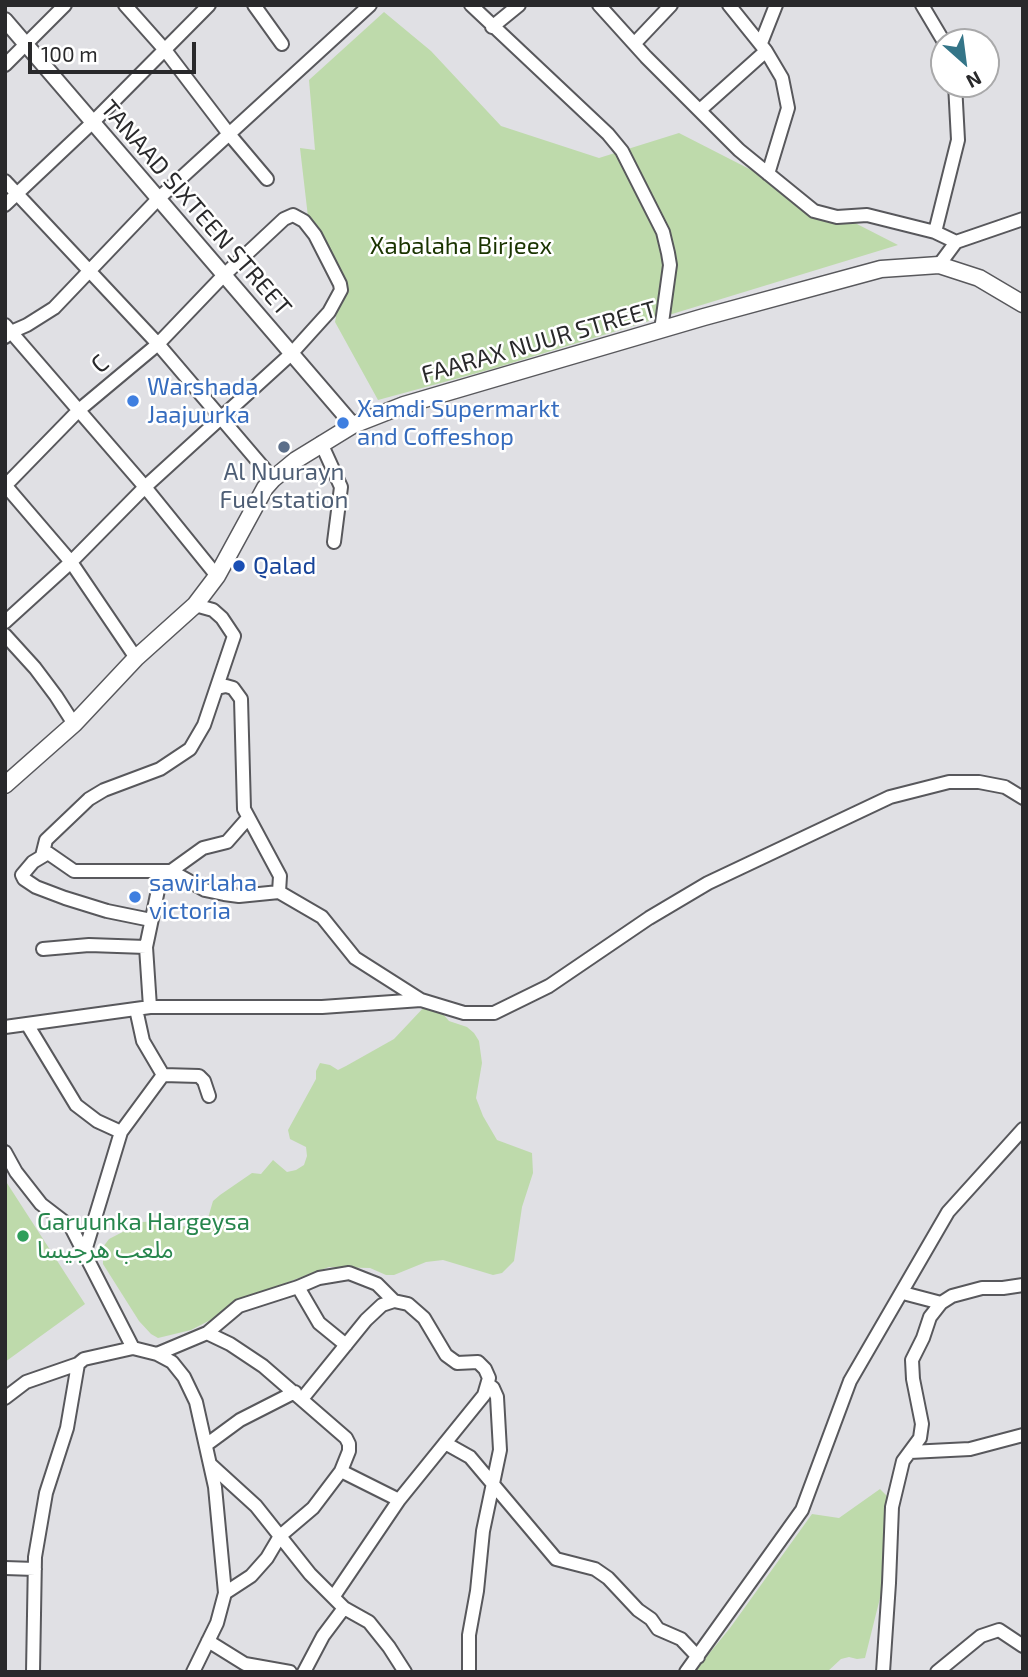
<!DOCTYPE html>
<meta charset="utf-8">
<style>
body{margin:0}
#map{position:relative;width:1028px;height:1677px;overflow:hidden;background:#e0e0e4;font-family:"Exo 2",sans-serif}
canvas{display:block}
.frame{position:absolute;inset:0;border:7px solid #29292b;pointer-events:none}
.north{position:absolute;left:930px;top:28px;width:70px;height:70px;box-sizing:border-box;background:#fff;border:2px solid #a9a9aa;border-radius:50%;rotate:152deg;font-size:19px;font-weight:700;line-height:28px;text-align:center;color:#29292b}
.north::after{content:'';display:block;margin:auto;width:24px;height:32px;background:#347588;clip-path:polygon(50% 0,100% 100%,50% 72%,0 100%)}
.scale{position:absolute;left:28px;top:42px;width:168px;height:32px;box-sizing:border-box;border:4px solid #29292b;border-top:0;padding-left:9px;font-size:21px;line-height:24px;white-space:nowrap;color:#29292b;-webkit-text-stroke:5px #fff;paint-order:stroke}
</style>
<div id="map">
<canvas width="1028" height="1677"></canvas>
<div class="frame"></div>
<div class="north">N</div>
<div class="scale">100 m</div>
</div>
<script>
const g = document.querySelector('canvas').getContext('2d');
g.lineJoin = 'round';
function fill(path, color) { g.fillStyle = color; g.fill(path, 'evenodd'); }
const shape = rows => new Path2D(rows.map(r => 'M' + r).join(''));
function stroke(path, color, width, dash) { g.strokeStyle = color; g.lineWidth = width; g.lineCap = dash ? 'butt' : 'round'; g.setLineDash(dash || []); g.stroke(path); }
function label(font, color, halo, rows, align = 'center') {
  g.font = font + ' "Exo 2","Noto Sans Arabic",sans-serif'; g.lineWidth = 5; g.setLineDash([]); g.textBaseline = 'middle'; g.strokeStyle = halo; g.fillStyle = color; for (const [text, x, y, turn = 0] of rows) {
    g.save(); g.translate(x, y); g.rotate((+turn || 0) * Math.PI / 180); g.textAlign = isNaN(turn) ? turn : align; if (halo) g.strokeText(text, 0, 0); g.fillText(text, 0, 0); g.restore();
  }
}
const green = shape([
 [384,12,431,51,501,126,599,158,679,133,898,245,492,369,378,400,335,322,341,290,308,217,300,148,315,150,309,80],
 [426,1005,436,1006,449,1021,467,1027,474,1033,479,1041,482,1063,476,1098,483,1116,497,1140,532,1153,533,1173,522,1207,514,1261,502,1273,493,1275,443,1260,426,1262,394,1275,386,1275,370,1268,329,1267,242,1299,222,1314,191,1330,158,1338,151,1334,139,1321,103,1264,103,1247,109,1239,142,1222,162,1221,180,1227,200,1223,208,1218,213,1201,220,1195,252,1173,261,1174,273,1160,287,1172,296,1170,304,1165,307,1156,306,1147,290,1139,288,1130,316,1079,316,1071,320,1063,330,1065,338,1070,346,1066,394,1039],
 [5,1180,85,1304,5,1362],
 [880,1489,887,1496,882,1590,865,1658,857,1659,849,1657,841,1659,827,1672,694,1672,730,1628,812,1514,839,1518]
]);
const minor = shape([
 [125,5,165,50,229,134,267,179],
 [254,5,282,44],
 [471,5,608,134,622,151,663,232,668,253,670,265,661,330],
 [599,5,646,57,739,150,814,211,837,217,867,215,935,232,956,242],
 [729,5,766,51,782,78,788,108,768,174],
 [922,5,944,42],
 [492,27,519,5],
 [635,43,671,5],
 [761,43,776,5],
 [5,65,65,5],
 [700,110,766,51],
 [5,181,158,344,273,479],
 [5,205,92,123,209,5],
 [935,232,958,140,955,84],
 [956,242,1023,219],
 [939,265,956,242],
 [5,325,145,487,217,576],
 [5,337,11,332,27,325,54,308,158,199,370,5],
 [321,443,341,487,334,542],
 [5,485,71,562,136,658],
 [5,486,79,410,158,344,223,276,284,219,293,215,304,221,315,235,340,284,341,290,329,312,291,354,145,487,71,562,5,622],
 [5,635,35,668,56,696,74,724],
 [217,688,226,686,233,688,241,699,244,809,280,876,279,892],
 [42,856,46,840,89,799,104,790,160,769,190,749,204,725,234,636,222,618,213,610,195,605],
 [171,871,203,848,227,842,248,818],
 [151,920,107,911,65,898,36,887,24,879,22,875,33,862,48,853,74,871,171,871,205,890,224,894,239,896,279,892,322,917,355,958,421,1000],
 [43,949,89,945,146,947],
 [150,1007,146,947,162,871],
 [27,1024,76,1105,97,1121,121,1132],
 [5,1027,150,1007,322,1007,421,1000,464,1013,494,1013,549,986,649,918,708,883,890,797,949,782,979,782,1005,787,1023,798],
 [163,1075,199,1076,204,1081,209,1096],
 [5,1152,16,1172,41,1204,71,1227,133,1348],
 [85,1251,121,1132,163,1075,143,1041,136,1009],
 [298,1287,319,1323,346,1345],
 [903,1293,941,1303,952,1296,982,1288,1003,1288,1023,1285],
 [207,1333,230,1344,263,1366,346,1438,349,1444,349,1451,341,1471,313,1508,280,1536,267,1558,251,1576,225,1593],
 [157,1354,207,1333,239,1306,298,1287,319,1278,349,1273,377,1284,394,1301],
 [5,1398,26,1382,78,1364,84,1359,133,1348,157,1354,172,1362,184,1377,196,1402,215,1487,225,1593,217,1623,193,1672],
 [302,1399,366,1320,382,1305,394,1301,408,1304,424,1318,446,1355,457,1363,478,1362,485,1369,489,1378,484,1395,399,1500,334,1596],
 [445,1443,470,1457,556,1559,595,1569,608,1578,638,1610,651,1619,658,1629,681,1639,698,1657],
 [206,1445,240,1420,295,1392],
 [910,1452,970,1449,1023,1435],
 [211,1465,256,1506,310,1574,344,1608,369,1622,389,1647,405,1672],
 [341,1471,399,1500],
 [5,1568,35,1569],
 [208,1641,245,1664,290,1672],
 [33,1672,35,1557,46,1493,67,1428,78,1364],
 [304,1672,323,1636,344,1608],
 [469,1672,469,1635,477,1591,483,1531,500,1450,497,1397,493,1388,488,1384],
 [686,1672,802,1510,850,1381,948,1212,1023,1129],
 [883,1672,889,1583,892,1507,903,1461,920,1438,922,1424,913,1379,912,1360,923,1338,930,1317,941,1303],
 [937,1672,981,1636,999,1630,1023,1646]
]);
const tertiary = shape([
 [5,20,353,425]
]);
const secondary = shape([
 [5,785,74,724,136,658,195,605,217,576,265,488,273,479,296,460,353,425,404,405,704,317,881,269,939,265,979,278,1023,304]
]);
const markers = [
 [133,401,7,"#3f7fe0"],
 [343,423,7,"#3f7fe0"],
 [284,447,7,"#5c6f8a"],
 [239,566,7,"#1a4fb4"],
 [135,897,7,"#3f7fe0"],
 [23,1236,7,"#2e9e5b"]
];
const streetNames = [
 ["TANAAD SIXTEEN STREET",196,208,49],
 ["FAARAX NUUR STREET",539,342,-16],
 ["C",100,364,-41]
];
const parkNames = [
 ["Xabalaha Birjeex",461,246]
];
const shopNames = [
 ["Warshada",147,387],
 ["Jaajuurka",147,415],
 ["Xamdi Supermarkt",357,409],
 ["and Coffeshop",357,437],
 ["sawirlaha",149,883],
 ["victoria",149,911]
];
const serviceNames = [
 ["Al Nuurayn",284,472],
 ["Fuel station",284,500]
];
const transitNames = [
 ["Qalad",253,566]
];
const leisureNames = [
 ["Garuunka Hargeysa",37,1222],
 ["ملعب هرجيسا",37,1250]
];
fill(green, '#bedaab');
stroke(minor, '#58585c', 16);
stroke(tertiary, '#58585c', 18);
stroke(secondary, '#58585c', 19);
stroke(minor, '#fff', 12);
stroke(tertiary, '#fff', 14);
stroke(secondary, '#fff', 16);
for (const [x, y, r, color] of markers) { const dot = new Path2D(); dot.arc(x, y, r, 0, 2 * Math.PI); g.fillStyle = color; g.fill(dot); stroke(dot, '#fff', 2.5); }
label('24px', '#29292b', '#fff', streetNames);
label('24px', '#1a3400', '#fff', parkNames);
label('24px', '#366cbe', '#fff', shopNames, 'left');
label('24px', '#4e5e75', '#fff', serviceNames);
label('24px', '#164399', '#fff', transitNames, 'left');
label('24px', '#27864d', '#fff', leisureNames, 'left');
</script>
